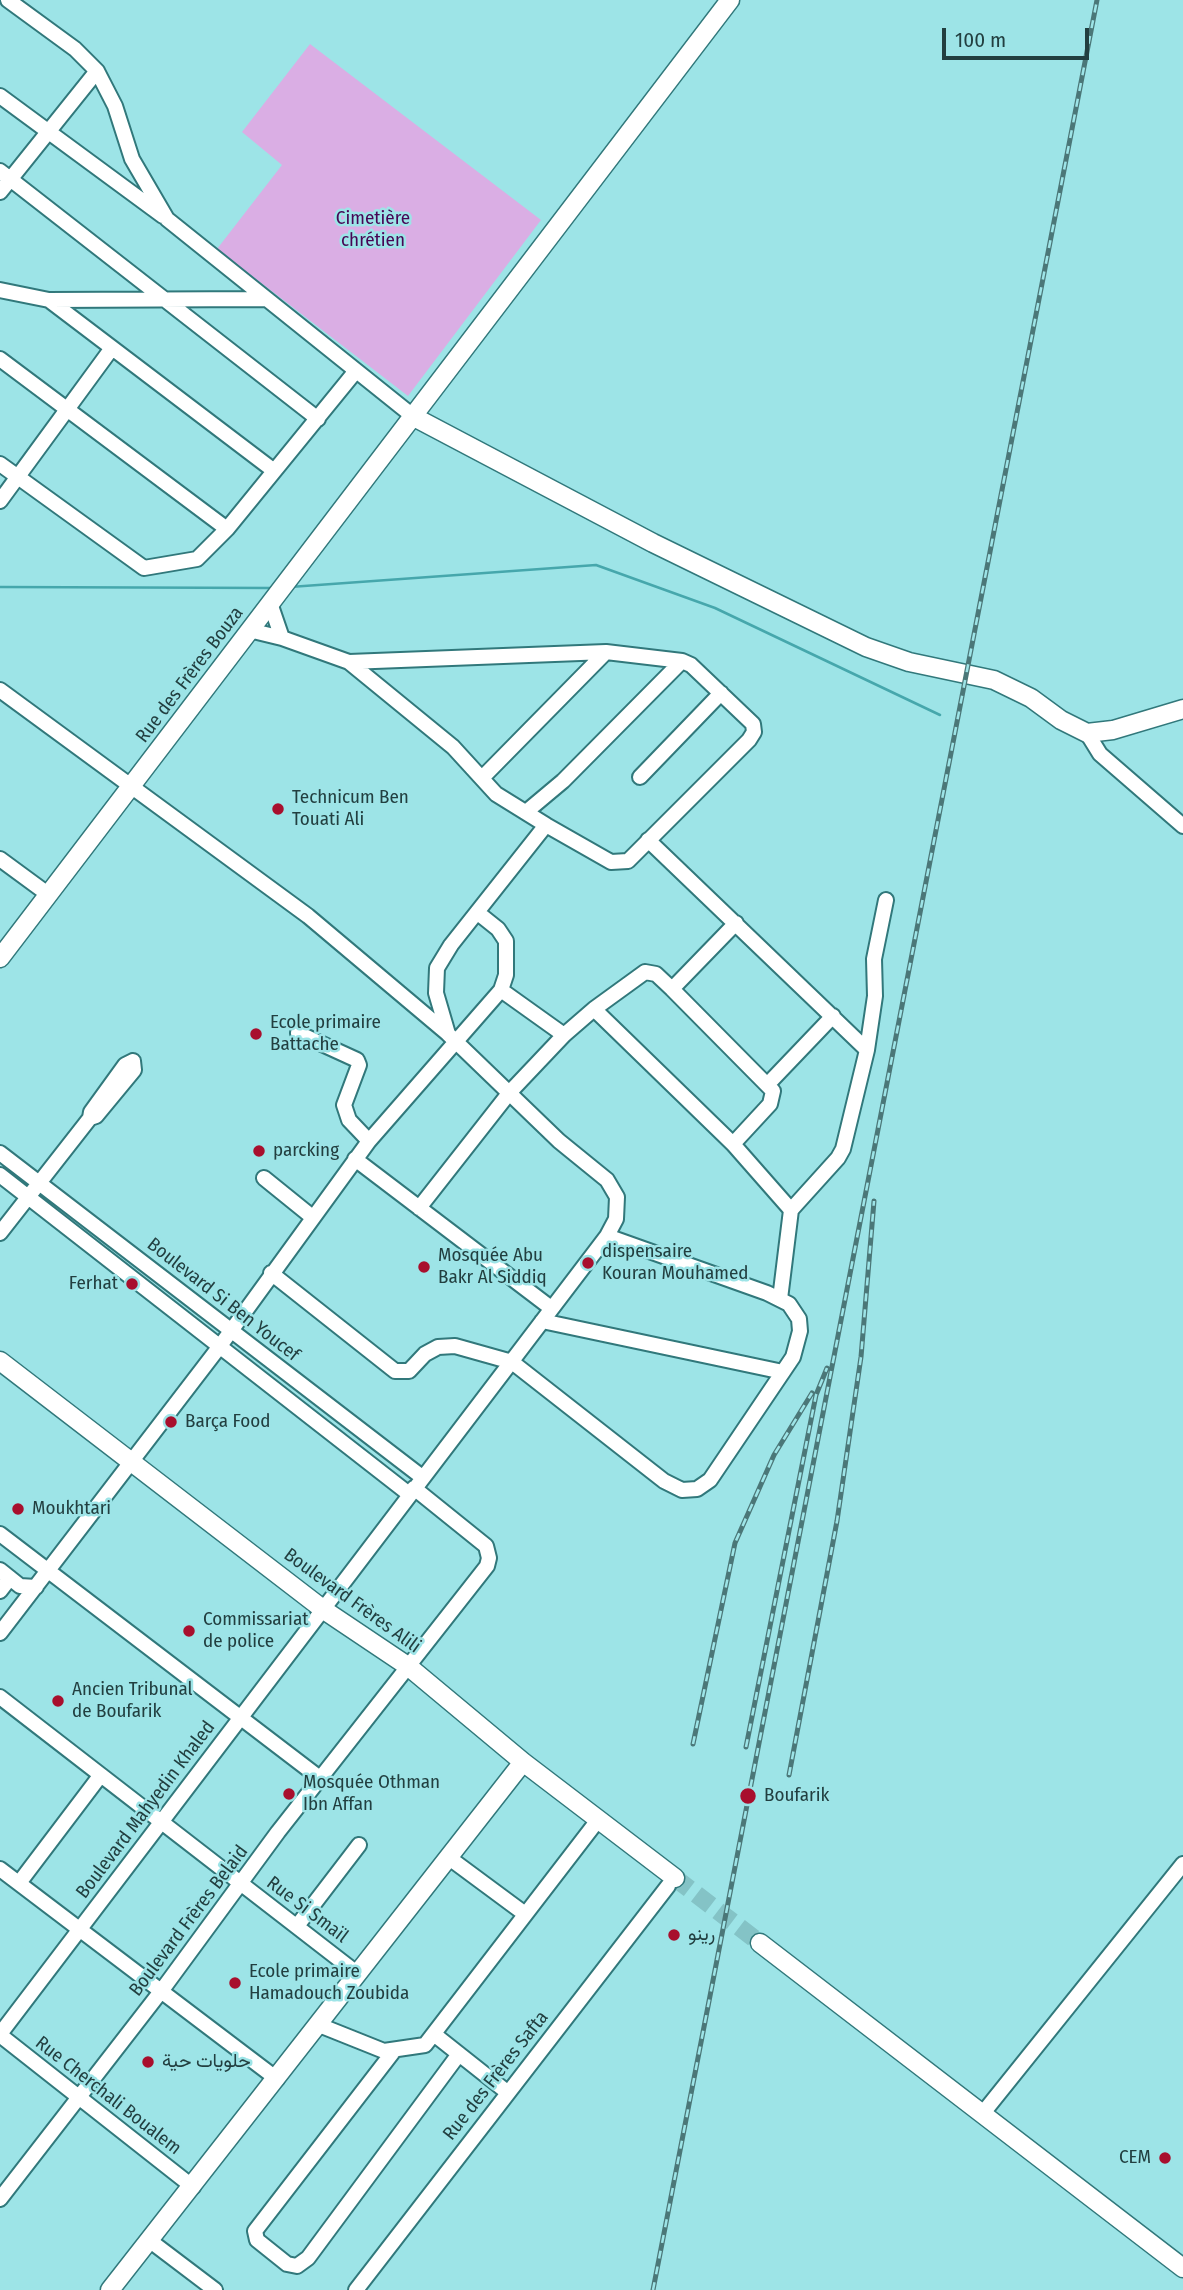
<!DOCTYPE html>
<meta charset="utf-8">
<style>
body{margin:0}
#map{position:relative;width:1183px;height:2290px;overflow:hidden;background:#9de4e7;font-family:"Fira Sans Condensed",sans-serif}
canvas{display:block}
.scale{position:absolute;left:942px;top:28px;width:147px;height:32px;box-sizing:border-box;border:4px solid #223f40;border-top:0;padding-left:9px;font-size:21px;line-height:24px;white-space:nowrap;color:#223f40;-webkit-text-stroke:5px #9de4e7;paint-order:stroke}
</style>
<div id="map">
<canvas width="1183" height="2290"></canvas>
<div class="scale">100 m</div>
</div>
<script>
const g = document.querySelector('canvas').getContext('2d');
g.lineJoin = 'round';
function fill(path, color) { g.fillStyle = color; g.fill(path, 'evenodd'); }
const shape = rows => new Path2D(rows.map(r => 'M' + r).join(''));
function stroke(path, color, width, dash) { g.strokeStyle = color; g.lineWidth = width; g.lineCap = dash ? 'butt' : 'round'; g.setLineDash(dash || []); g.stroke(path); }
function label(font, color, halo, rows, align = 'center') {
  g.font = font + ' "Fira Sans Condensed",Vazirmatn,sans-serif'; g.lineWidth = 5; g.setLineDash([]); g.textBaseline = 'middle'; g.strokeStyle = halo; g.fillStyle = color; for (const [text, x, y, turn = 0] of rows) {
    g.save(); g.translate(x, y); g.rotate((+turn || 0) * Math.PI / 180); g.textAlign = isNaN(turn) ? turn : align; if (halo) g.strokeText(text, 0, 0); g.fillText(text, 0, 0); g.restore();
  }
}
const green = shape([
 [310,44,541,220,408,396,217,249,282,165,242,132]
]);
const stream = shape([
 [0,587,273,588],
 [290,587,596,565,715,608,940,715]
]);
const majorTunnel = shape([
 [675,1878,760,1943]
]);
const minor = shape([
 [8,0,75,49,97,71,115,106,132,159,167,219,414,417],
 [0,96,163,216],
 [0,171,318,419],
 [0,192,97,71],
 [0,290,49,300,265,299],
 [49,300,273,470],
 [0,359,227,529],
 [0,464,144,568,197,559,227,529,355,372],
 [0,501,112,348],
 [270,603,282,638],
 [349,662,606,652,682,661,691,665,753,724,754,732,749,740,628,861,611,862,546,825],
 [0,690,308,916,447,1033],
 [1087,733,1100,754,1183,826],
 [640,777,721,693],
 [482,778,606,652],
 [526,812,563,781,682,661],
 [0,859,49,895],
 [672,989,736,923],
 [501,990,564,1035],
 [594,1009,645,972,656,974,672,989,773,1091,770,1104,733,1144],
 [298,1033,357,1060,359,1065,344,1105,349,1120,369,1141],
 [867,1050,875,996,874,959,886,900],
 [768,1084,833,1016],
 [0,1153,422,1477],
 [355,1159,551,1308],
 [0,1175,409,1494],
 [264,1178,311,1216],
 [419,1208,510,1092,564,1035,594,1009,733,1144,791,1210,838,1158,843,1149,867,1050,648,840],
 [0,1233,90,1118,96,1116,134,1070,133,1061,125,1065,91,1112,90,1118],
 [271,1273,395,1371,409,1371,425,1354,438,1347,455,1346,512,1362,664,1481,682,1490,697,1489,710,1480,793,1357,800,1331,799,1319,789,1304,767,1293,607,1236],
 [780,1299,791,1210],
 [542,1321,783,1372],
 [0,1534,321,1779],
 [0,1570,20,1586,36,1587],
 [0,1591,10,1578],
 [0,1633,220,1346,369,1141,501,990,506,975,506,941,498,929,478,913],
 [0,1697,358,1974],
 [448,1857,525,1914],
 [0,1869,277,2079],
 [19,1883,100,1776],
 [297,1926,359,1845],
 [319,2025,384,2051,425,2045,598,1820],
 [0,2034,607,1236,616,1219,617,1197,607,1180,559,1141,448,1034,436,993,437,968,451,945,546,825,496,794,453,747,349,662,282,638,249,630],
 [0,2035,193,2187],
 [435,2035,507,2092],
 [393,2052,255,2231,257,2240,287,2264,297,2266,308,2258,459,2054],
 [983,2113,1183,1864],
 [0,2199,162,1990,278,1832,487,1566,489,1558,486,1546,414,1488],
 [149,2240,215,2290],
 [356,2290,668,1886]
]);
const major = shape([
 [414,417,653,543,866,647,909,662,994,680,1031,698,1061,720,1087,733,1113,730,1183,709],
 [0,958,730,0],
 [0,1361,324,1610,409,1667,523,1762,675,1878],
 [760,1943,1183,2268],
 [110,2290,523,1762]
]);
const rail = shape([
 [693,1744,735,1543,774,1455,812,1393],
 [746,1747,816,1395,827,1368],
 [789,1775,837,1521,861,1357,874,1201],
 [653,2290,1097,0]
]);
const markers = [
 [278,809,7,"#a80f2d"],
 [256,1034,7,"#a80f2d"],
 [259,1151,7,"#a80f2d"],
 [588,1263,7,"#a80f2d"],
 [424,1267,7,"#a80f2d"],
 [132,1284,7,"#a80f2d"],
 [171,1422,7,"#a80f2d"],
 [18,1509,7,"#a80f2d"],
 [189,1631,7,"#a80f2d"],
 [58,1701,7,"#a80f2d"],
 [289,1794,7,"#a80f2d"],
 [748,1796,9,"#a80f2d"],
 [674,1935,7,"#a80f2d"],
 [235,1983,7,"#a80f2d"],
 [148,2062,7,"#a80f2d"],
 [1165,2158,7,"#a80f2d"]
];
const parkNames = [
 ["Cimetière",373,219],
 ["chrétien",373,241]
];
const streetNames = [
 ["Rue des Frères Bouza",190,675,-53],
 ["Boulevard Si Ben Youcef",223,1300,38],
 ["Boulevard Frères Alili",352,1601,36],
 ["Boulevard Mahyedin Khaled",146,1810,-53],
 ["Rue Si Smaïl",307,1910,37],
 ["Boulevard Frères Belaid",189,1921,-53],
 ["Rue des Frères Safta",496,2076,-52],
 ["Rue Cherchali Boualem",108,2096,38]
];
const poiNames = [
 ["Technicum Ben",292,798],
 ["Touati Ali",292,820],
 ["Ecole primaire",270,1023],
 ["Battache",270,1045],
 ["parcking",273,1151],
 ["dispensaire",602,1252],
 ["Kouran Mouhamed",602,1274],
 ["Mosquée Abu",438,1256],
 ["Bakr Al Siddiq",438,1278],
 ["Ferhat",118,1284,"right"],
 ["Barça Food",185,1422],
 ["Moukhtari",32,1509],
 ["Commissariat",203,1620],
 ["de police",203,1642],
 ["Ancien Tribunal",72,1690],
 ["de Boufarik",72,1712],
 ["Mosquée Othman",303,1783],
 ["Ibn Affan",303,1805],
 ["Boufarik",764,1796],
 ["رينو",688,1935],
 ["Ecole primaire",249,1972],
 ["Hamadouch Zoubida",249,1994],
 ["حلويات حية",162,2062],
 ["CEM",1151,2158,"right"]
];
fill(green, '#daaee4');
stroke(stream, '#46a7ac', 2.5);
stroke(majorTunnel, '#84c3c6', 18, [18, 9]);
stroke(minor, '#31787b', 18);
stroke(major, '#31787b', 21);
stroke(minor, '#fff', 14);
stroke(major, '#fff', 18);
stroke(rail, '#4b7778', 5);
stroke(rail, '#9de4e7', 2.5, [8]);
for (const [x, y, r, color] of markers) { const dot = new Path2D(); dot.arc(x, y, r, 0, 2 * Math.PI); g.fillStyle = color; g.fill(dot); stroke(dot, '#9de4e7', 2.5); }
label('19px', '#470554', '#9de4e7', parkNames);
label('19px', '#223f40', '#9de4e7', streetNames);
label('19px', '#223f40', '#9de4e7', poiNames, 'left');
</script>
